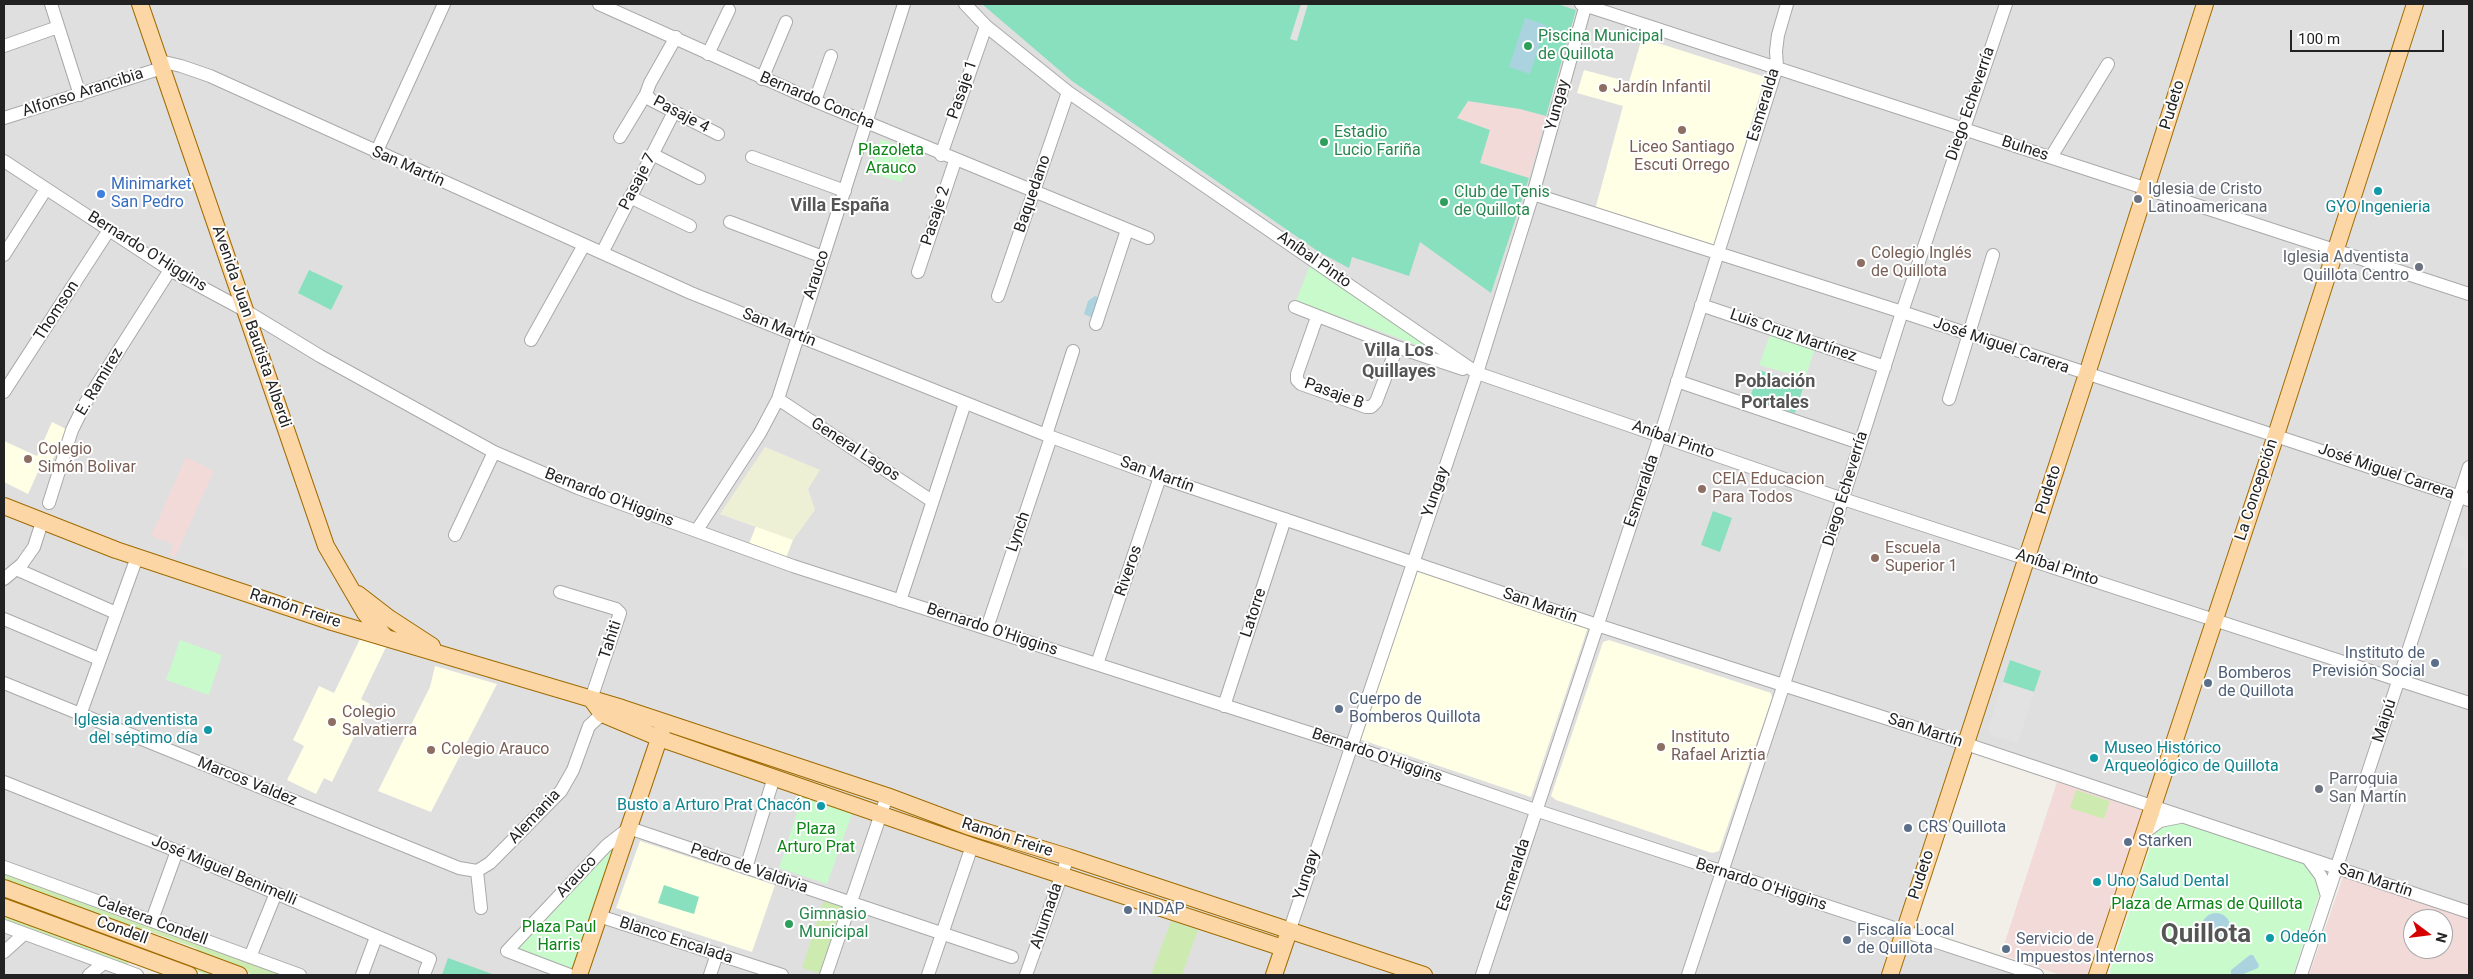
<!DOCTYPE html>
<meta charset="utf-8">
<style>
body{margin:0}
#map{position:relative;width:2473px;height:979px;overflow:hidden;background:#f2efe9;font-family:Roboto,sans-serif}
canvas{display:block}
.frame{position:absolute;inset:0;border:5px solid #222;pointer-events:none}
.north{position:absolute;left:2403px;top:909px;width:50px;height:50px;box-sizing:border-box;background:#fff;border:1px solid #a7a7a7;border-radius:50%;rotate:105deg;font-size:14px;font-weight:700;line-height:20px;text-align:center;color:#222}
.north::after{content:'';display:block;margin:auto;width:18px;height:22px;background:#d40000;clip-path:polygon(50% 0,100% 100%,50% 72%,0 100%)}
.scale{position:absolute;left:2290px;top:30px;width:154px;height:22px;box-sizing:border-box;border:2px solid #222;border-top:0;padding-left:6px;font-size:15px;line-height:18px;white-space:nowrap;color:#222;-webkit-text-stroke:4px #fff;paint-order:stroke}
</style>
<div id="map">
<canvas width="2473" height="979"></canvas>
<div class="frame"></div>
<div class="north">N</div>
<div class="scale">100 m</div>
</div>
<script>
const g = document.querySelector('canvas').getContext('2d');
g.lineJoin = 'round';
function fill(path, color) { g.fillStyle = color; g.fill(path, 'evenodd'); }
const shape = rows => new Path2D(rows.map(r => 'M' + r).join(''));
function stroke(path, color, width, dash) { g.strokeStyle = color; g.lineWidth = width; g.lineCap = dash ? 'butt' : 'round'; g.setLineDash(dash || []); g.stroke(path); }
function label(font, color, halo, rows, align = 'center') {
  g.font = font + ' Roboto,sans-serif'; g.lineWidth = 4; g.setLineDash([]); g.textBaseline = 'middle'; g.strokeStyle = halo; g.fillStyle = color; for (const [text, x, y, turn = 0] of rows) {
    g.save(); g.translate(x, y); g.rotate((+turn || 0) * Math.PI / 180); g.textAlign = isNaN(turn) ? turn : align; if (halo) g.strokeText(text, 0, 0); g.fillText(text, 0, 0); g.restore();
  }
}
const residential = shape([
 [4,4,2469,4,2469,905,1963,736,1897,932,2026,975,311,975,4,863],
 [819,470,808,489,793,540,720,514],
 [4,931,122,975,4,975]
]);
const commercial = shape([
 [1468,101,1520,109,1546,116,1529,178,1480,163,1482,155,1457,119],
 [186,457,214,471,175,557,169,555,173,544,151,536],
 [2057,782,2143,810,2087,975,2060,975,2001,954],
 [2343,877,2469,919,2469,975,2309,975],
 [2413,919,2443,919,2443,949,2413,949]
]);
const education = shape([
 [1642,38,1765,77,1713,250,1595,210,1623,106,1577,93,1584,70,1629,82],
 [52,422,66,429,50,466,42,463,28,494,4,482,4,441,37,456],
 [756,526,793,540,786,558,749,544],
 [1419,568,1588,627,1531,797,1359,739],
 [361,637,387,645,361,699,370,704,332,782,324,778,316,794,287,780,304,746,293,740,319,686,334,693],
 [1609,640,1771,693,1772,698,1719,851,1712,853,1556,800,1551,796,1603,642],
 [435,666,497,684,431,812,378,791,430,687],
 [640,841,775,885,752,952,616,908]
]);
const farmland = shape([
 [765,447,820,470,808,489,815,510,793,540,720,514]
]);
const grass = shape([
 [2076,790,2110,801,2104,819,2070,808],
 [4,873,287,975,254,975,216,961,193,947,151,932,120,925,4,883],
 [4,894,227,975,207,975,4,901],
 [824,900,844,907,822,974,802,968],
 [4,911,129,962,127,965,4,919],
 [1171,921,1198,930,1182,975,1151,975]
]);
const park = shape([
 [881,139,912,151,901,182,870,173],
 [1310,265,1437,352,1296,301],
 [1770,335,1815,349,1805,378,1759,365],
 [180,640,222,655,209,695,166,680],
 [803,794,853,811,827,884,779,868],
 [2174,820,2309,864,2321,889,2293,975,2111,975,2110,971,2156,830],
 [608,844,616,846,575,966,568,969,523,953,519,948]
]);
const pitch = shape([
 [982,4,1557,4,1576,10,1546,116,1520,109,1468,101,1457,118,1490,130,1480,163,1529,178,1491,293,1420,242,1409,276,1352,257,1349,268,1319,252,1072,81],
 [309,270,343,286,331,310,298,293],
 [1759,370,1804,385,1795,413,1750,398],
 [1713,511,1732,518,1720,552,1701,545],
 [2010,660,2041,671,2034,692,2003,682],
 [664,885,699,897,694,914,658,903],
 [448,958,495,975,442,975]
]);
const parking = shape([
 [1301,4,1308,4,1297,41,1290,39],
 [2456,534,2469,539,2469,570,2460,567,2465,550,2452,546],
 [2003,682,2034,692,2018,743,1990,735,1988,729]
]);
const water = shape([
 [1525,18,1546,25,1530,74,1509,67],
 [1095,296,1100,298,1093,318,1084,314,1088,301],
 '2202 927a14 14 0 1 1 28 0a14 14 0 1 1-28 0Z',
 [2250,955,2253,955,2259,965,2258,968,2241,975,2231,974,2231,970]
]);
const minor = shape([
 [51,4,80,95],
 [599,4,815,101,1148,238],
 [965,4,986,26,1068,92,1477,373,1843,499,2469,703],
 [1581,4,2469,294],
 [4,46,58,27],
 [708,54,729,10],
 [160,61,181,66,210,76,691,293,1046,435,1160,477,1597,625,1966,744,2469,912],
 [762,79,786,22],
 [646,94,651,100,718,134],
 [815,101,831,56],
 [4,118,162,68],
 [620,137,646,94,650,83,676,37],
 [376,153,444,4],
 [652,154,699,178],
 [941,155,986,26],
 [752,157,845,191],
 [2051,157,2108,64],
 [4,161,170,270,246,311,320,356,494,452,578,488,793,566,1350,746,1535,810,2037,975],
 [1533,194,1902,312,2469,500],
 [630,197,690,226],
 [730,222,823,257],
 [602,253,674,112],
 [4,255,46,189],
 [918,272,955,161],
 [998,296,1068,92],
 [1701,305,1885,367],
 [1295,307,1397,347,1463,369],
 [1317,317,1297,374,1297,380,1301,384,1366,407,1371,407,1376,402,1397,347],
 [1096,324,1127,230],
 [531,340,584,245],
 [1677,381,1860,443],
 [4,392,109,230],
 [778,399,932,501],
 [1949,399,1993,255],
 [1046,435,1073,351],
 [49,503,72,430,86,402,170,270],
 [697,530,760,433,778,399,904,4],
 [455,535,494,452],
 [16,569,116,613],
 [4,579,22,564,34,547,42,522],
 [560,592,616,609,620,613,591,699],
 [900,601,965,403],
 [4,619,99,659],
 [987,628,1051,437],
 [1097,664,1160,477],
 [4,683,459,868,477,871,490,863,561,791,573,770,589,726,602,714],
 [1224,706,1285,519],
 [80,715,137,557],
 [4,782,177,851,430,959,425,972],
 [2144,833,2160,821,2180,817],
 [2309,860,2321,876,2327,896],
 [4,867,300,975],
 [746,868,774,777],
 [477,871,481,908],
 [599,916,782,975],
 [152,920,177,851],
 [4,926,137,975],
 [1289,932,1477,373,1533,194,1586,4],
 [4,952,24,934],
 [250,957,276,893],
 [89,975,104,963],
 [362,975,376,937],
 [570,975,507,951,606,846,629,828,1012,957],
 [710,975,717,954],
 [826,975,887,796],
 [928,975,972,846],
 [1026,975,1068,857],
 [1482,975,1660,436,1777,67,1776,51,1778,35,1787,4],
 [1688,975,1784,684,1902,312,2006,4],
 [2301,975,2469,467]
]);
const major = shape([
 [140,4,326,546,365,613,386,638],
 [4,506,116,550,329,621,622,708,887,796,967,826,1068,857,1424,975],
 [358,594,389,618,432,646],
 [591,699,602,714,659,738,972,846,1283,948],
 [4,888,239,975],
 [4,907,189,975],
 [579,975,663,727],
 [1274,975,1287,937],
 [1890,975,2087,374,2205,4],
 [2097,975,2276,435,2415,4]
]);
const markers = [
 [1528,46,5,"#2e9e5b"],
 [1603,88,5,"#8d6e63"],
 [1682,130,5,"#8d6e63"],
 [1324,142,5,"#2e9e5b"],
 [2378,191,5,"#0f9aa8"],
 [101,194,5,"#3f7fe0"],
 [2138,199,5,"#6b7280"],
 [1444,202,5,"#2e9e5b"],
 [1861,263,5,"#8d6e63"],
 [2419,267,5,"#6b7280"],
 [28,459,5,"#8d6e63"],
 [1702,489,5,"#8d6e63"],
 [1875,558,5,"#8d6e63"],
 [2435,663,5,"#5c6f8a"],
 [2208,683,5,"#5c6f8a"],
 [1339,709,5,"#5c6f8a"],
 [332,722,5,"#8d6e63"],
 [208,730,5,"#0f9aa8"],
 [1661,747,5,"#8d6e63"],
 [431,750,5,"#8d6e63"],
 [2094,758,5,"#0f9aa8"],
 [2319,789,5,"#6b7280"],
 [821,806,5,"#0f9aa8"],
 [1908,828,5,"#5c6f8a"],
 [2128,842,5,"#5c6f8a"],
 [2097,882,5,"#0f9aa8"],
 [1128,910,5,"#5c6f8a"],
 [789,924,5,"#2e9e5b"],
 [2270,938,5,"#0f9aa8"],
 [1847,940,5,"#5c6f8a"],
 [2006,949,5,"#5c6f8a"]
];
const leisureNames = [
 ["Piscina Municipal",1538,37],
 ["de Quillota",1538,55],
 ["Estadio",1334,133],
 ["Lucio Fariña",1334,151],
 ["Club de Tenis",1454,193],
 ["de Quillota",1454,211],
 ["Gimnasio",799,915],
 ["Municipal",799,933]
];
const educationNames = [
 ["Jardín Infantil",1613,88],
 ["Liceo Santiago",1682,148,"center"],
 ["Escuti Orrego",1682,166,"center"],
 ["Colegio Inglés",1871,254],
 ["de Quillota",1871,272],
 ["Colegio",38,450],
 ["Simón Bolivar",38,468],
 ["CEIA Educacion",1712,480],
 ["Para Todos",1712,498],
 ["Escuela",1885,549],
 ["Superior 1",1885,567],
 ["Colegio",342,713],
 ["Salvatierra",342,731],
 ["Instituto",1671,738],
 ["Rafael Ariztia",1671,756],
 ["Colegio Arauco",441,750]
];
const streetNames = [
 ["Pasaje 1",963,90,-71],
 ["Alfonso Arancibia",83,93,-18],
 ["Bernardo Concha",817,101,23],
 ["Diego Echeverría",1971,104,-71],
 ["Yungay",1558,105,-75],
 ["Esmeralda",1764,105,-73],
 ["Pudeto",2173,105,-73],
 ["Pasaje 4",681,115,28],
 ["Bulnes",2025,149,18],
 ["San Martín",408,167,24],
 ["Pasaje 7",638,182,-63],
 ["Baquedano",1033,194,-71],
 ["Pasaje 2",936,216,-72],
 ["Bernardo O'Higgins",147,252,32],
 ["Aníbal Pinto",1314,260,35],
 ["Arauco",817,275,-72],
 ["Thomson",57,311,-57],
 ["Avenida Juan Bautista Alberdi",251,327,71],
 ["San Martín",779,328,22],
 ["Luis Cruz Martínez",1793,336,19],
 ["José Miguel Carrera",2001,346,19],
 ["E. Ramirez",100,382,-59],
 ["Pasaje B",1334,394,20],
 ["Aníbal Pinto",1673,440,19],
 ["General Lagos",855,450,33],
 ["José Miguel Carrera",2386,472,19],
 ["San Martín",1157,475,20],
 ["Diego Echeverría",1846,489,-73],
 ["Pudeto",2049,490,-72],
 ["La Concepción",2257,490,-72],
 ["Esmeralda",1642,491,-71],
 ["Yungay",1436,492,-71],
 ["Bernardo O'Higgins",609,498,21],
 ["Lynch",1019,532,-71],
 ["Aníbal Pinto",2057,568,18],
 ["Riveros",1129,571,-71],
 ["San Martín",1540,606,19],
 ["Ramón Freire",295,609,18],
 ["Latorre",1254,613,-72],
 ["Bernardo O'Higgins",992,630,18],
 ["Tahiti",611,640,-72],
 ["Maipú",2385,721,-72],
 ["San Martín",1925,731,18],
 ["Bernardo O'Higgins",1377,756,19],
 ["Marcos Valdez",247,782,22],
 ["Alemania",535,817,-47],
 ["Ramón Freire",1007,838,18],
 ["Pedro de Valdivia",749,869,19],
 ["José Miguel Benimelli",224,871,23],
 ["Yungay",1307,875,-72],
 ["Esmeralda",1514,875,-72],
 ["Pudeto",1922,875,-72],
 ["Arauco",577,877,-47],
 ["San Martín",2375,881,18],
 ["Bernardo O'Higgins",1761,885,18],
 ["Ahumada",1047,916,-71],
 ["Caletera Condell",152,921,20],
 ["Condell",122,931,20],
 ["Blanco Encalada",676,941,18]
];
const parkNames = [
 ["Plazoleta",891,151],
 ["Arauco",891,169],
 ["Plaza",816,830],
 ["Arturo Prat",816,848],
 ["Plaza de Armas de Quillota",2207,905],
 ["Plaza Paul",559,928],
 ["Harris",559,946]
];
const shopNames = [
 ["Minimarket",111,185],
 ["San Pedro",111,203]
];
const worshipNames = [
 ["Iglesia de Cristo",2148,190],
 ["Latinoamericana",2148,208],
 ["Iglesia Adventista",2409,258,"right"],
 ["Quillota Centro",2409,276,"right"],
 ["Parroquia",2329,780],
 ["San Martín",2329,798]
];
const cultureNames = [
 ["GYO Ingenieria",2378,208,"center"],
 ["Iglesia adventista",198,721,"right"],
 ["del séptimo día",198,739,"right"],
 ["Museo Histórico",2104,749],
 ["Arqueológico de Quillota",2104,767],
 ["Busto a Arturo Prat Chacón",811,806,"right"],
 ["Uno Salud Dental",2107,882],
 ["Odeón",2280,938]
];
const serviceNames = [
 ["Instituto de",2425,654,"right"],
 ["Previsión Social",2425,672,"right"],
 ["Bomberos",2218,674],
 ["de Quillota",2218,692],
 ["Cuerpo de",1349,700],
 ["Bomberos Quillota",1349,718],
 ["CRS Quillota",1918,828],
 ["Starken",2138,842],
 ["INDAP",1138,910],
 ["Fiscalía Local",1857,931],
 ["de Quillota",1857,949],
 ["Servicio de",2016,940],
 ["Impuestos Internos",2016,958]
];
const neighbourhoodNames = [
 ["Villa España",840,206],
 ["Villa Los",1399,351],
 ["Quillayes",1399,372],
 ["Población",1775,382],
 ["Portales",1775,403]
];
const townNames = [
 ["Quillota",2206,935]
];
fill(residential, '#e0dfdf');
fill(commercial, '#f2dad9');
fill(education, '#ffffe5');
fill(farmland, '#eef0d5');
fill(grass, '#cdebb0');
fill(park, '#c8facc');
fill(pitch, '#88e0be');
fill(parking, '#e2e2e2');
fill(water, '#aad3df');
stroke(minor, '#a9a9a9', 14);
stroke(major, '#a06b00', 18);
stroke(minor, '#fff', 12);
stroke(major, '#fcd6a4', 16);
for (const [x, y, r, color] of markers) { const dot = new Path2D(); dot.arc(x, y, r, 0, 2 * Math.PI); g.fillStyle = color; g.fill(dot); stroke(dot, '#fff', 2); }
label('16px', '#27864d', '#fff', leisureNames, 'left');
label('16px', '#785e54', '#fff', educationNames, 'left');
label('16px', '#222', '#fff', streetNames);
label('16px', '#0c8416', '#fff', parkNames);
label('16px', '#366cbe', '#fff', shopNames, 'left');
label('16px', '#5b616d', '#fff', worshipNames, 'left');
label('16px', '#0d838f', '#fff', cultureNames, 'left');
label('16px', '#4e5e75', '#fff', serviceNames, 'left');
label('bold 18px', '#555', '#fff', neighbourhoodNames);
label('bold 26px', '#555', '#fff', townNames);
</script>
